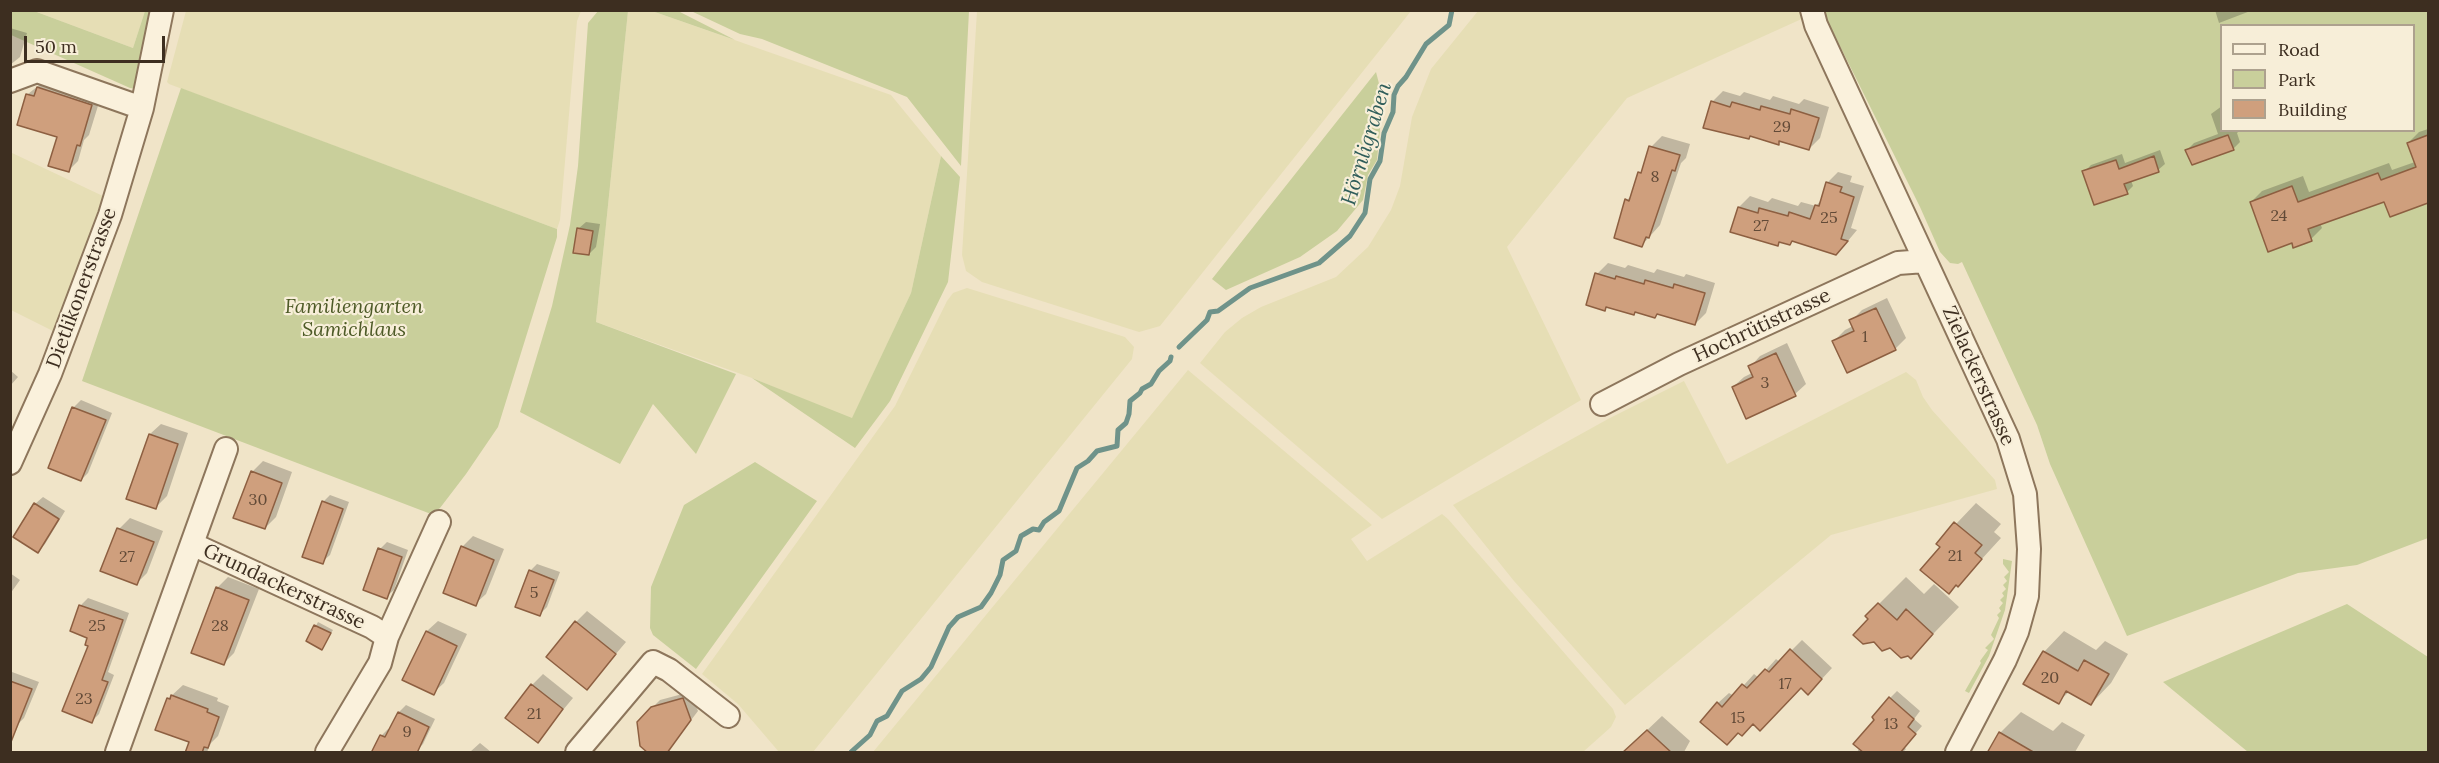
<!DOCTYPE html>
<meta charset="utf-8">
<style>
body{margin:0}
#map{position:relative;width:2439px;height:763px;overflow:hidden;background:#f0e4c8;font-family:Lora,serif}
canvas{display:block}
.frame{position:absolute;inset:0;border:12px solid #3d2e20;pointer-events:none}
.legend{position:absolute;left:2220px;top:24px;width:195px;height:108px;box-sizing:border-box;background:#f7eed8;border:2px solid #ada18e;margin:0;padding:8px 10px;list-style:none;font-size:18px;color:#3d2e20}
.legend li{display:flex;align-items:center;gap:12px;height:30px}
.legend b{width:30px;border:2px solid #ada18e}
.scale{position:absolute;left:24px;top:36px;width:141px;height:27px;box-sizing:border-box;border:3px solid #3d2e20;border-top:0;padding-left:8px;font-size:18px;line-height:21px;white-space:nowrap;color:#3d2e20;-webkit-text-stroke:4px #f7eed8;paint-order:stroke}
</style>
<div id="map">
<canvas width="2439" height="763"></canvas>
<div class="frame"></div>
<ul class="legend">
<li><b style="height:8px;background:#faf1dc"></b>Road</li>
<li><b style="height:16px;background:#c9cf9b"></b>Park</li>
<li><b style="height:16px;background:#cf9f7d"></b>Building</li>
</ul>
<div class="scale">50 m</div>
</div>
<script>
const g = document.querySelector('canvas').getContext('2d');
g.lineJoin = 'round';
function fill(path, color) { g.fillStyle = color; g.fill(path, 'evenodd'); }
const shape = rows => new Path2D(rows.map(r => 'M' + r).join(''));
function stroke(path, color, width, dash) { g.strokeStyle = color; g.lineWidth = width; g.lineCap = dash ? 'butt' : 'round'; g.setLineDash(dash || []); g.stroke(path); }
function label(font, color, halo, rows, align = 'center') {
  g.font = font + ' Lora,serif'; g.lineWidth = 4.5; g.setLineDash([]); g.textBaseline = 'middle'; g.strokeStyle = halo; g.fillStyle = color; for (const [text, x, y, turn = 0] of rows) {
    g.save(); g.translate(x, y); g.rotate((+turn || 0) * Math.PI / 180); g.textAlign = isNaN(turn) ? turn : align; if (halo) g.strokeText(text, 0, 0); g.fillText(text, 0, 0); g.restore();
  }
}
const farmland = shape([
 [34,11,145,11,133,48],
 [186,11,581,11,577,21,560,220,557,229,169,84,167,82],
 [628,11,652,11,891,95,941,156,911,293,852,419,752,378,596,322],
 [977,11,977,10,1411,11,1160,326,1139,332,982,282,966,271,962,255],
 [1478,11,1805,11,1806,17,1627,98,1507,247,1581,400,1382,519,1200,363,1225,332,1242,318,1261,307,1336,277,1368,247,1391,210,1400,186,1412,117,1431,69],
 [10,152,105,197,55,332,11,310],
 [967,288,1125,337,1134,347,1132,359,813,752,779,752,738,704,702,674,895,406,947,301,953,293],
 [1188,370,1372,525,1351,539,1367,561,1442,514,1448,519,1613,709,1616,717,1611,727,1583,752,873,752],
 [1906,372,1916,380,1923,397,1932,410,1995,480,1997,489,1831,535,1625,705,1514,581,1453,505,1608,419,1684,381,1727,464]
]);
const green = shape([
 [11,11,34,11,133,48,145,11,152,11,138,89,130,88,11,35],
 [598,11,628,11,596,322,736,374,696,454,653,404,620,464,520,412,552,306,570,225,578,166,588,23],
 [652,11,678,11,735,40],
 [691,11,969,11,961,166,907,97,762,39,740,34],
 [1825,11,2428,11,2428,538,2357,565,2298,573,2127,636,2050,464,2037,425,1962,262,1958,264,1950,263,1940,252,1920,207,1828,22],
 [2222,26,2414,26,2414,130,2222,130],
 [1376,72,1383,99,1377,160,1368,175,1363,200,1337,231,1300,257,1226,290,1212,279],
 [181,88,557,229,557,237,498,427,466,474,440,508,431,514,82,381],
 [941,156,960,177,948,282,890,401,855,448,752,378,852,418,911,293],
 [755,462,817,501,696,669,653,635,650,628,651,587,684,505],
 [2003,559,2012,561,2005,610,1989,656,1969,693,1965,691,1981,663,1980,661,1988,650,1985,648,1994,639,1991,635,1999,618,1997,615,2001,611,1999,608,2003,603,2000,600,2004,596,2002,593,2006,589,2003,585,2007,581,2004,577,2009,572,2003,564],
 [2347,604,2428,657,2428,752,2248,752,2163,682]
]);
const shadow = shape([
 [2215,10,2253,10,2219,23],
 [10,28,27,33,20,57,10,65],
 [48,78,101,96,89,135,84,140,78,161,68,171,58,135,28,94],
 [1723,91,1740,96,1744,92,1770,100,1773,96,1799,104,1804,99,1829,107,1820,138,1809,149,1751,135,1748,138,1712,102],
 [2222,106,2222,130,2240,130,2237,133,2240,142,2233,149,2187,150,2194,143,2218,134,2211,114],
 [2428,129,2428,202,2385,200,2320,223,2322,228,2311,239,2293,241,2251,202,2262,191,2303,176,2309,192,2389,163,2392,170,2415,162,2408,143,2419,132],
 [1662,136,1690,144,1686,158,1681,163,1660,225,1642,245,1627,200,1633,194,1651,147],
 [2160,150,2165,164,2158,170,2131,180,2133,186,2127,192,2084,172,2091,165,2122,154,2125,163],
 [1838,172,1852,176,1850,182,1864,186,1851,228,1857,230,1847,242,1793,240,1790,244,1781,241,1777,245,1739,207,1750,196,1768,202,1772,198,1798,206,1801,202,1816,206,1822,199,1827,183],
 [586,222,600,224,596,247,589,254,578,229],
 [1608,263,1625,268,1628,265,1654,273,1657,269,1684,277,1686,274,1715,283,1706,313,1695,324,1658,313,1608,306,1604,309,1597,274],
 [1887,298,1906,338,1895,349,1834,341,1845,330,1853,326,1851,321,1862,310],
 [1787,343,1806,384,1795,394,1733,387,1744,377,1752,373,1750,367,1760,356],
 [10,370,18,377,10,386],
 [81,400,112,413,88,473,81,480,73,408],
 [161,424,188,433,167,496,156,507,150,434],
 [263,461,292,472,276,517,265,528,252,472],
 [330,495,349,502,330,555,322,562,323,502],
 [43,497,65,511,45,544,38,551,35,504],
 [1976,503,2001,524,1994,532,2001,538,1958,585,1942,546,1938,543],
 [130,518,163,531,147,573,136,584,119,529],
 [473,536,504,549,486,594,475,604,462,547],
 [387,542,408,550,394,590,386,597,380,549],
 [537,564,560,572,547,607,540,614,530,571],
 [10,573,20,580,10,594],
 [228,577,259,589,234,653,223,664,217,588],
 [1906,577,1924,594,1934,584,1959,607,1911,657,1867,616],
 [88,598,129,613,108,672,114,675,99,714,92,721,89,637,72,630,81,605],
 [587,611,626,642,587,688,576,622],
 [438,621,467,634,444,683,433,693,427,631],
 [318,622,333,630,322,648,308,641],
 [2064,631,2096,650,2105,641,2128,654,2111,683,2091,704,2070,691,2058,702,2044,652],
 [1802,640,1832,668,1819,682,1801,687,1754,723,1742,734,1718,703,1729,693,1734,696,1754,674,1759,678,1776,659,1780,662],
 [12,672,39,682,24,718,17,725,10,723,10,673],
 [543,674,573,698,537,741,532,685],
 [183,685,218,698,217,701,229,706,218,736,211,743,207,752,186,752,191,741,157,729,169,698],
 [1897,691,1920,711,1914,719,1922,726,1904,747,1906,749,1903,752,1857,752,1890,698],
 [690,692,698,711,667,752,638,722,660,700],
 [406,705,435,719,423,744,416,751,381,736,388,729,391,730,399,712],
 [2021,712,2053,731,2062,722,2085,735,2075,752,1989,752,2000,733],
 [1662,716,1690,741,1684,752,1624,752],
 [480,743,491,752,470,752]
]);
const stream = shape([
 [1179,347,1207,320,1210,312,1218,311,1250,288,1319,263,1350,236,1365,213,1370,179,1380,161,1384,133,1393,112,1394,95,1398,86,1406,77,1426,44,1449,25,1452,10],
 [851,752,870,735,877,721,887,716,902,691,921,679,931,667,949,627,958,617,981,607,991,593,1000,575,1003,560,1016,551,1021,536,1033,529,1039,530,1044,522,1059,511,1077,468,1088,461,1097,451,1117,446,1118,430,1126,423,1129,414,1130,401,1140,393,1142,389,1151,384,1159,371,1170,361,1171,357]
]);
const building = shape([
 [37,87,92,105,80,146,77,145,69,172,48,166,57,137,17,125,26,94,34,96,37,87],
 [1711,101,1730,107,1732,102,1760,110,1761,106,1790,114,1791,109,1819,118,1809,150,1779,141,1779,145,1750,136,1749,139,1703,128,1711,101],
 [2228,135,2234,150,2192,165,2185,150,2228,135],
 [2428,135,2428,203,2390,217,2384,202,2308,229,2312,241,2293,248,2292,243,2268,252,2250,202,2292,186,2298,202,2378,173,2381,180,2416,167,2407,143,2428,135],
 [1649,146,1680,155,1675,171,1672,170,1649,238,1646,237,1642,247,1614,238,1625,199,1629,201,1638,172,1641,173,1649,146],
 [2154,156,2159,172,2124,184,2128,194,2094,205,2082,171,2116,160,2119,169,2154,156],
 [1826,182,1842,187,1840,192,1854,197,1841,239,1848,241,1836,255,1792,241,1790,245,1779,242,1778,246,1730,232,1738,207,1758,213,1759,208,1788,216,1789,212,1810,219,1815,205,1819,206,1826,182],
 [577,228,593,231,589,255,573,253,577,228],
 [1595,273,1615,279,1616,276,1644,284,1645,280,1673,288,1674,284,1705,293,1695,325,1657,314,1655,318,1635,312,1634,315,1606,307,1605,311,1586,305,1595,273],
 [1876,308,1896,350,1847,373,1832,341,1854,331,1849,320,1876,308],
 [1776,353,1796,396,1746,419,1732,387,1753,377,1748,366,1776,353],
 [72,407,106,420,81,481,48,468,72,407],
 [149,434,178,444,156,509,126,499,149,434],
 [251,471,282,483,265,529,233,518,251,471],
 [322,501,343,509,323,564,302,557,322,501],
 [34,503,59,519,38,553,13,537,34,503],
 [1954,522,1982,545,1975,553,1982,559,1958,587,1956,585,1949,594,1920,570,1940,547,1936,544,1954,522],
 [117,528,154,542,137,585,100,571,117,528],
 [461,546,494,560,476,606,443,593,461,546],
 [378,548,402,557,387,599,363,590,378,548],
 [529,570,554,580,540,616,515,607,529,570],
 [216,587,249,600,224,665,191,653,216,587],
 [1878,603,1897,620,1906,609,1933,634,1911,659,1908,656,1901,658,1890,648,1882,651,1874,642,1863,644,1853,635,1868,619,1865,616,1878,603],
 [79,605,123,620,102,680,108,682,92,723,62,711,88,646,85,645,87,638,70,631,79,605],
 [575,621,616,654,587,690,546,657,575,621],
 [314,625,331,633,322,650,306,641,314,625],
 [426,631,457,646,434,695,402,680,426,631],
 [1790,649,1822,679,1808,695,1801,688,1760,731,1753,724,1742,736,1738,733,1727,745,1700,722,1717,702,1722,707,1742,684,1747,688,1765,669,1769,672,1790,649],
 [2043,651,2078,671,2084,660,2109,674,2091,705,2066,691,2059,704,2023,684,2043,651],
 [10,681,32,689,11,742,10,742,10,681],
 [531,684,563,709,538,743,505,718,531,684],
 [171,695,208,709,207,712,219,717,208,748,204,747,202,753,185,753,189,742,155,730,167,698,170,699,171,695],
 [1889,697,1914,719,1908,727,1916,734,1900,753,1864,753,1853,744,1874,720,1872,717,1889,697],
 [683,698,691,720,667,753,648,753,640,746,637,722,651,707,683,698],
 [398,712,429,727,417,753,371,753,380,735,385,737,398,712],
 [1647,730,1672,753,1622,753,1647,730],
 [1999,732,2035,753,1987,753,1999,732]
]);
const minor = shape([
 [1812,10,1816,25,2008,439,2025,494,2029,549,2027,596,2017,632,2005,660,1957,752],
 [10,81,37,71,142,108],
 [1602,404,1679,364,1898,263,1925,261],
 [10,463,50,374,110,215,142,108,162,10],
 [192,544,372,627,387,637,380,663,327,752],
 [387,637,439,522],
 [117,752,226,449],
 [577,752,653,662,669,670,728,716]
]);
const numberNames = [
 ["29",1782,127],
 ["8",1655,177],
 ["24",2279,216],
 ["25",1829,218],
 ["27",1761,226],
 ["1",1865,337],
 ["3",1765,383],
 ["30",258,500],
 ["21",1955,556],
 ["27",127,557],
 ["5",534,593],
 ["25",97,626],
 ["28",220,626],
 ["20",2050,678],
 ["17",1785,684],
 ["23",84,699],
 ["21",534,714],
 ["15",1738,718],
 ["13",1891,724],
 ["9",407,732]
];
const streetNames = [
 ["Dietlikonerstrasse",82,288,-70],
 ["Hochrütistrasse",1762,326,-25],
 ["Zielackerstrasse",1978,376,66],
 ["Grundackerstrasse",284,587,25]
];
const parkNames = [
 ["Familiengarten",354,307],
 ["Samichlaus",354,330]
];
const waterNames = [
 ["Hörnligraben",1367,144,-73]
];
fill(farmland, '#e6deb5');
fill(green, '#c9cf9b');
fill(shadow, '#0003');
stroke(stream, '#6f938a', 5);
fill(building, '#cf9f7d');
stroke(building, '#8d5f41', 1.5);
stroke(minor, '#8d765c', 26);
stroke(minor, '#faf1dc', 22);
label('16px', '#624a37', null, numberNames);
label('20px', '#3d2e20', '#f7eed8', streetNames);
label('italic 20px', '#4d5a26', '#f7eed8', parkNames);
label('italic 21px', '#2f5d5a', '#f7eed8', waterNames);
</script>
